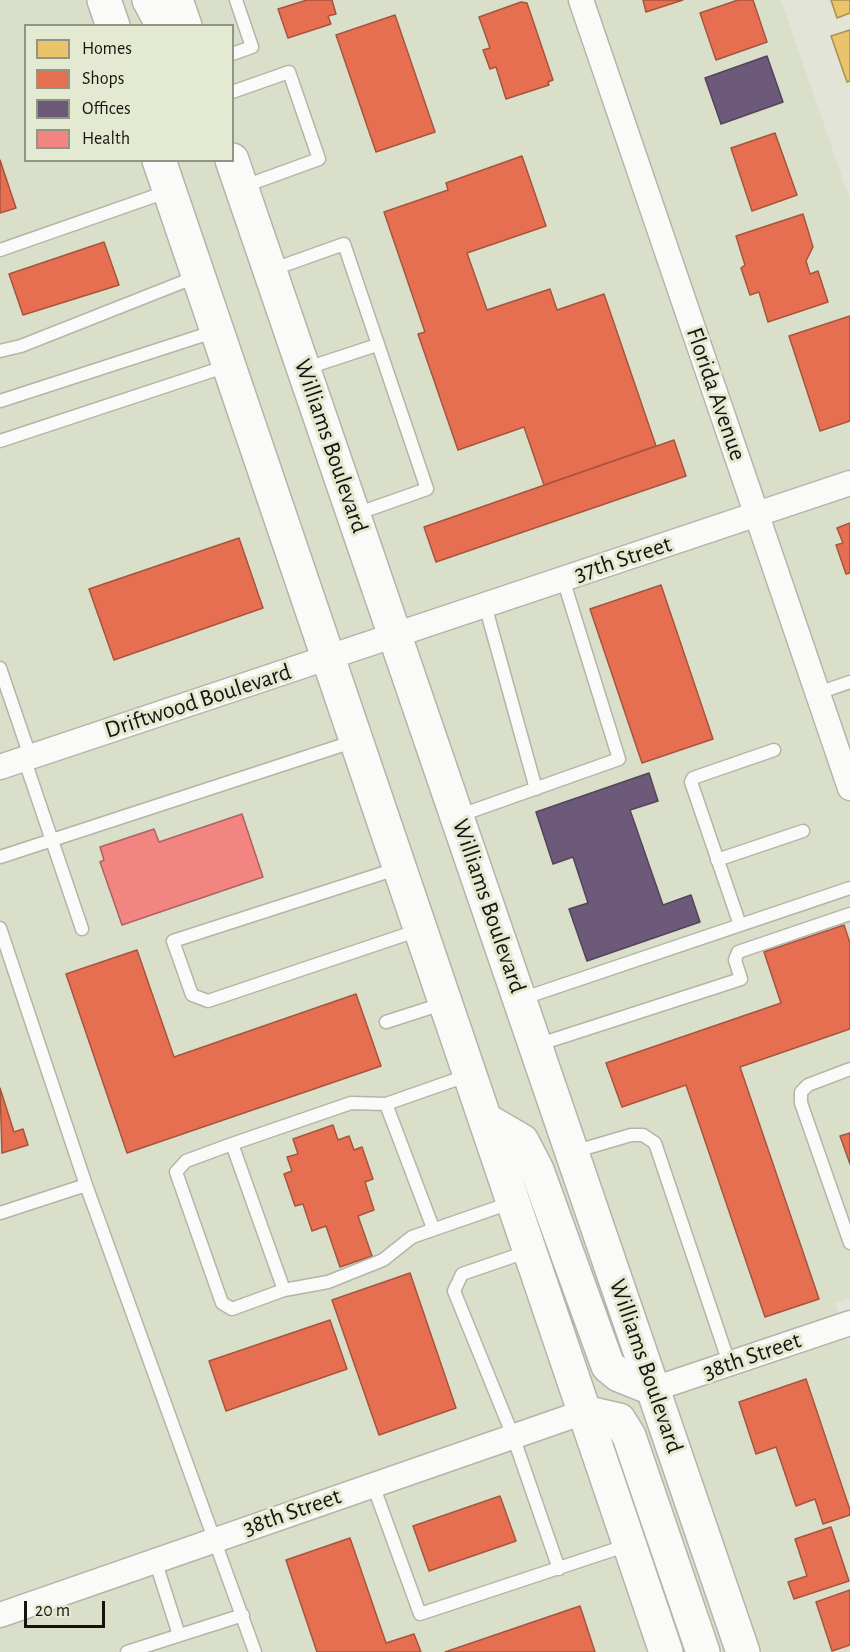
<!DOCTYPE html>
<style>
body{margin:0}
#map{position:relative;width:850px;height:1652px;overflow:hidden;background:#e1e4d7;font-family:"Alegreya Sans",sans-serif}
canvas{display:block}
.legend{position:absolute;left:24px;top:24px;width:210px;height:138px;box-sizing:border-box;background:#e4e9d2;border:2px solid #919584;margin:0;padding:8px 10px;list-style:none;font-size:18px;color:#14160e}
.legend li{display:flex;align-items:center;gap:12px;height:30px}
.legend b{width:30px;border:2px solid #919584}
.scale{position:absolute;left:24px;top:1601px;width:81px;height:27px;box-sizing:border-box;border:3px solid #14160e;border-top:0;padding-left:8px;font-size:18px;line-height:21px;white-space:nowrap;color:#14160e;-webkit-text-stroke:4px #e4e9d2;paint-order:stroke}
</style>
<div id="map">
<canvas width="850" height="1652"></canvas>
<ul class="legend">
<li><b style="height:16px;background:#e9c46a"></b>Homes</li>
<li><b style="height:16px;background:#e76f51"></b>Shops</li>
<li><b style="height:16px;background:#6d597a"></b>Offices</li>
<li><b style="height:16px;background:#f28482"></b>Health</li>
</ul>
<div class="scale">20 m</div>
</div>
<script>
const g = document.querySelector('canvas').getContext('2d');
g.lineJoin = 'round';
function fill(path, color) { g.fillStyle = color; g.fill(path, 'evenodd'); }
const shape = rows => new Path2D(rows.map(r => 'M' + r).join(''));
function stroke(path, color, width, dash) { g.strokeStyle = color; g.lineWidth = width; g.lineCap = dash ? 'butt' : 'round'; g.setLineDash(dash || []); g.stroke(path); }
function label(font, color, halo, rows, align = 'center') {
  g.font = font + ' "Alegreya Sans",sans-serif'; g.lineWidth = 6; g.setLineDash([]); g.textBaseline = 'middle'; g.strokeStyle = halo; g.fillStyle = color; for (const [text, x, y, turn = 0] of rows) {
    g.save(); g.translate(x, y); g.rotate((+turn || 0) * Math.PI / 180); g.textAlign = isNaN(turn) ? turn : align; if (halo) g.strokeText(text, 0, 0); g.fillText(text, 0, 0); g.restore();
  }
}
const built = shape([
 [0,0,781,0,850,200,850,1298,835,1303,850,1347,850,1652,0,1652],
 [26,26,232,26,232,160,26,160]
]);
const homes = shape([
 [831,0,850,0,850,13,837,18,831,0],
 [850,30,850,81,847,82,831,36,850,30]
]);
const shops = shape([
 [307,0,332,0,336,14,328,16,331,24,288,38,278,9,307,0],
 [643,0,683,0,646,12,643,0],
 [738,0,753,0,767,42,716,60,700,13,738,0],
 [521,2,527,3,553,80,548,82,549,85,506,99,496,67,490,69,483,50,490,48,479,17,521,2],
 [395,15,435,132,376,152,336,35,395,15],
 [775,133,797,195,752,211,731,148,775,133],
 [522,156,546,226,467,253,487,310,550,289,557,310,604,294,656,446,544,485,524,427,458,450,418,334,425,332,384,212,448,190,446,183,522,156],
 [0,160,16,208,0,213,0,160],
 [803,214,813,247,806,261,810,274,818,271,828,302,768,322,759,292,750,295,741,268,745,265,736,236,803,214],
 [104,242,119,285,23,315,9,274,104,242],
 [850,316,850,421,820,431,789,336,850,316],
 [674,440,686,476,436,562,424,527,674,440],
 [850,523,850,573,846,574,836,545,843,543,837,528,850,523],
 [239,538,263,608,114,660,89,589,239,538],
 [661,585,713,739,642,763,590,609,661,585],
 [844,925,850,943,850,1029,740,1067,819,1299,765,1317,686,1085,622,1107,606,1063,781,1003,764,952,844,925],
 [137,950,174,1057,356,994,381,1066,127,1153,66,974,137,950],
 [0,1088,14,1132,23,1129,28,1145,2,1153,0,1088],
 [333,1125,338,1140,349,1136,354,1150,362,1147,373,1179,365,1182,374,1210,358,1216,372,1256,340,1267,326,1226,312,1231,303,1204,295,1206,284,1174,292,1171,287,1157,298,1154,293,1139,333,1125],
 [850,1133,850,1164,840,1136,850,1133],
 [410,1273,456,1408,379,1435,332,1300,410,1273],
 [330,1320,347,1369,226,1411,209,1361,330,1320],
 [806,1379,850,1510,850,1515,823,1524,815,1499,796,1506,776,1447,756,1454,739,1402,806,1379],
 [500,1496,516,1541,429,1571,413,1526,500,1496],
 [831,1527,849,1581,794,1599,788,1582,807,1576,795,1539,831,1527],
 [350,1538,386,1643,414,1634,421,1652,317,1652,286,1560,350,1538],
 [850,1590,850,1645,832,1651,816,1602,850,1590],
 [580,1606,595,1652,445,1652,580,1606]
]);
const offices = shape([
 [767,56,783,102,721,124,705,78,767,56],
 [649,773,658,801,630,810,663,905,691,895,700,922,587,961,569,909,588,903,573,857,553,864,536,812,649,773]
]);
const health = shape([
 [242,814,263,877,122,925,100,862,104,860,100,847,154,829,159,842,242,814]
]);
const lane = shape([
 [232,54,252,47,236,0],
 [232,92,289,72,319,159,242,187],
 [0,250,169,191],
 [271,270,344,244,427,489,356,514],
 [0,351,21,346,198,276],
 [304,369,377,345],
 [0,401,216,331],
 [0,441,227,366],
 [485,605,536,789],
 [0,668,30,756],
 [818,693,850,682],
 [24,758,82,929],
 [458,816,619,759,563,579],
 [0,857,355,741],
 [717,860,803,831],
 [399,868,173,941,192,995,208,1001,419,930],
 [740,925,691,782,693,778,774,750],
 [0,928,86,1185,0,1213],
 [521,999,850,888],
 [386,1022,445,1003],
 [537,1045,741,979,735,960,738,952,850,914],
 [850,1069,808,1085,801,1092,801,1103,850,1243],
 [386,1104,433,1228],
 [232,1144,284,1290,232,1309,222,1303,176,1172,186,1161,232,1144,351,1103,386,1104,469,1075],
 [573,1152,631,1135,643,1135,655,1143,729,1363],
 [86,1185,255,1652],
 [529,1251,462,1274,454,1291,513,1436,559,1569],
 [284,1290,328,1282,383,1260,412,1237,513,1202],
 [373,1485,420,1614,628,1545],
 [155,1560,179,1635],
 [127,1652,243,1615]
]);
const street = shape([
 [581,0,850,788],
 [0,767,850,483],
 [654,1389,850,1323],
 [0,1615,584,1412]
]);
const secondary = shape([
 [104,0,113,26],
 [149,0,163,26],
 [176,0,185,26],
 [159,160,666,1652],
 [232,160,743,1652],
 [486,1120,522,1141,537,1170,608,1366,619,1375,654,1389],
 [584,1412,619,1420,629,1436,703,1652]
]);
const streetNames = [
 ["Florida Avenue",716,394,71],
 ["Williams Boulevard",331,446,71],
 ["37th Street",623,559,-18],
 ["Driftwood Boulevard",198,701,-18],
 ["Williams Boulevard",489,906,71],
 ["38th Street",752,1356,-19],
 ["Williams Boulevard",646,1366,71],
 ["38th Street",292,1512,-19]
];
fill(built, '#dadfc9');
fill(homes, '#e9c46a');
stroke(homes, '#a9904e', 1.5);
fill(shops, '#e76f51');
stroke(shops, '#a8543d', 1.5);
fill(offices, '#6d597a');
stroke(offices, '#52455a', 1.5);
fill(health, '#f28482');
stroke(health, '#af635f', 1.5);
stroke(lane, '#b3b5ab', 15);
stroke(street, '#b3b5ab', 27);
stroke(secondary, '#b3b5ab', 36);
stroke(lane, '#fafbf9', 12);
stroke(street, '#fafbf9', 24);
stroke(secondary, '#fafbf9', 33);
label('24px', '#14160e', '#e4e9d2', streetNames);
</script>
